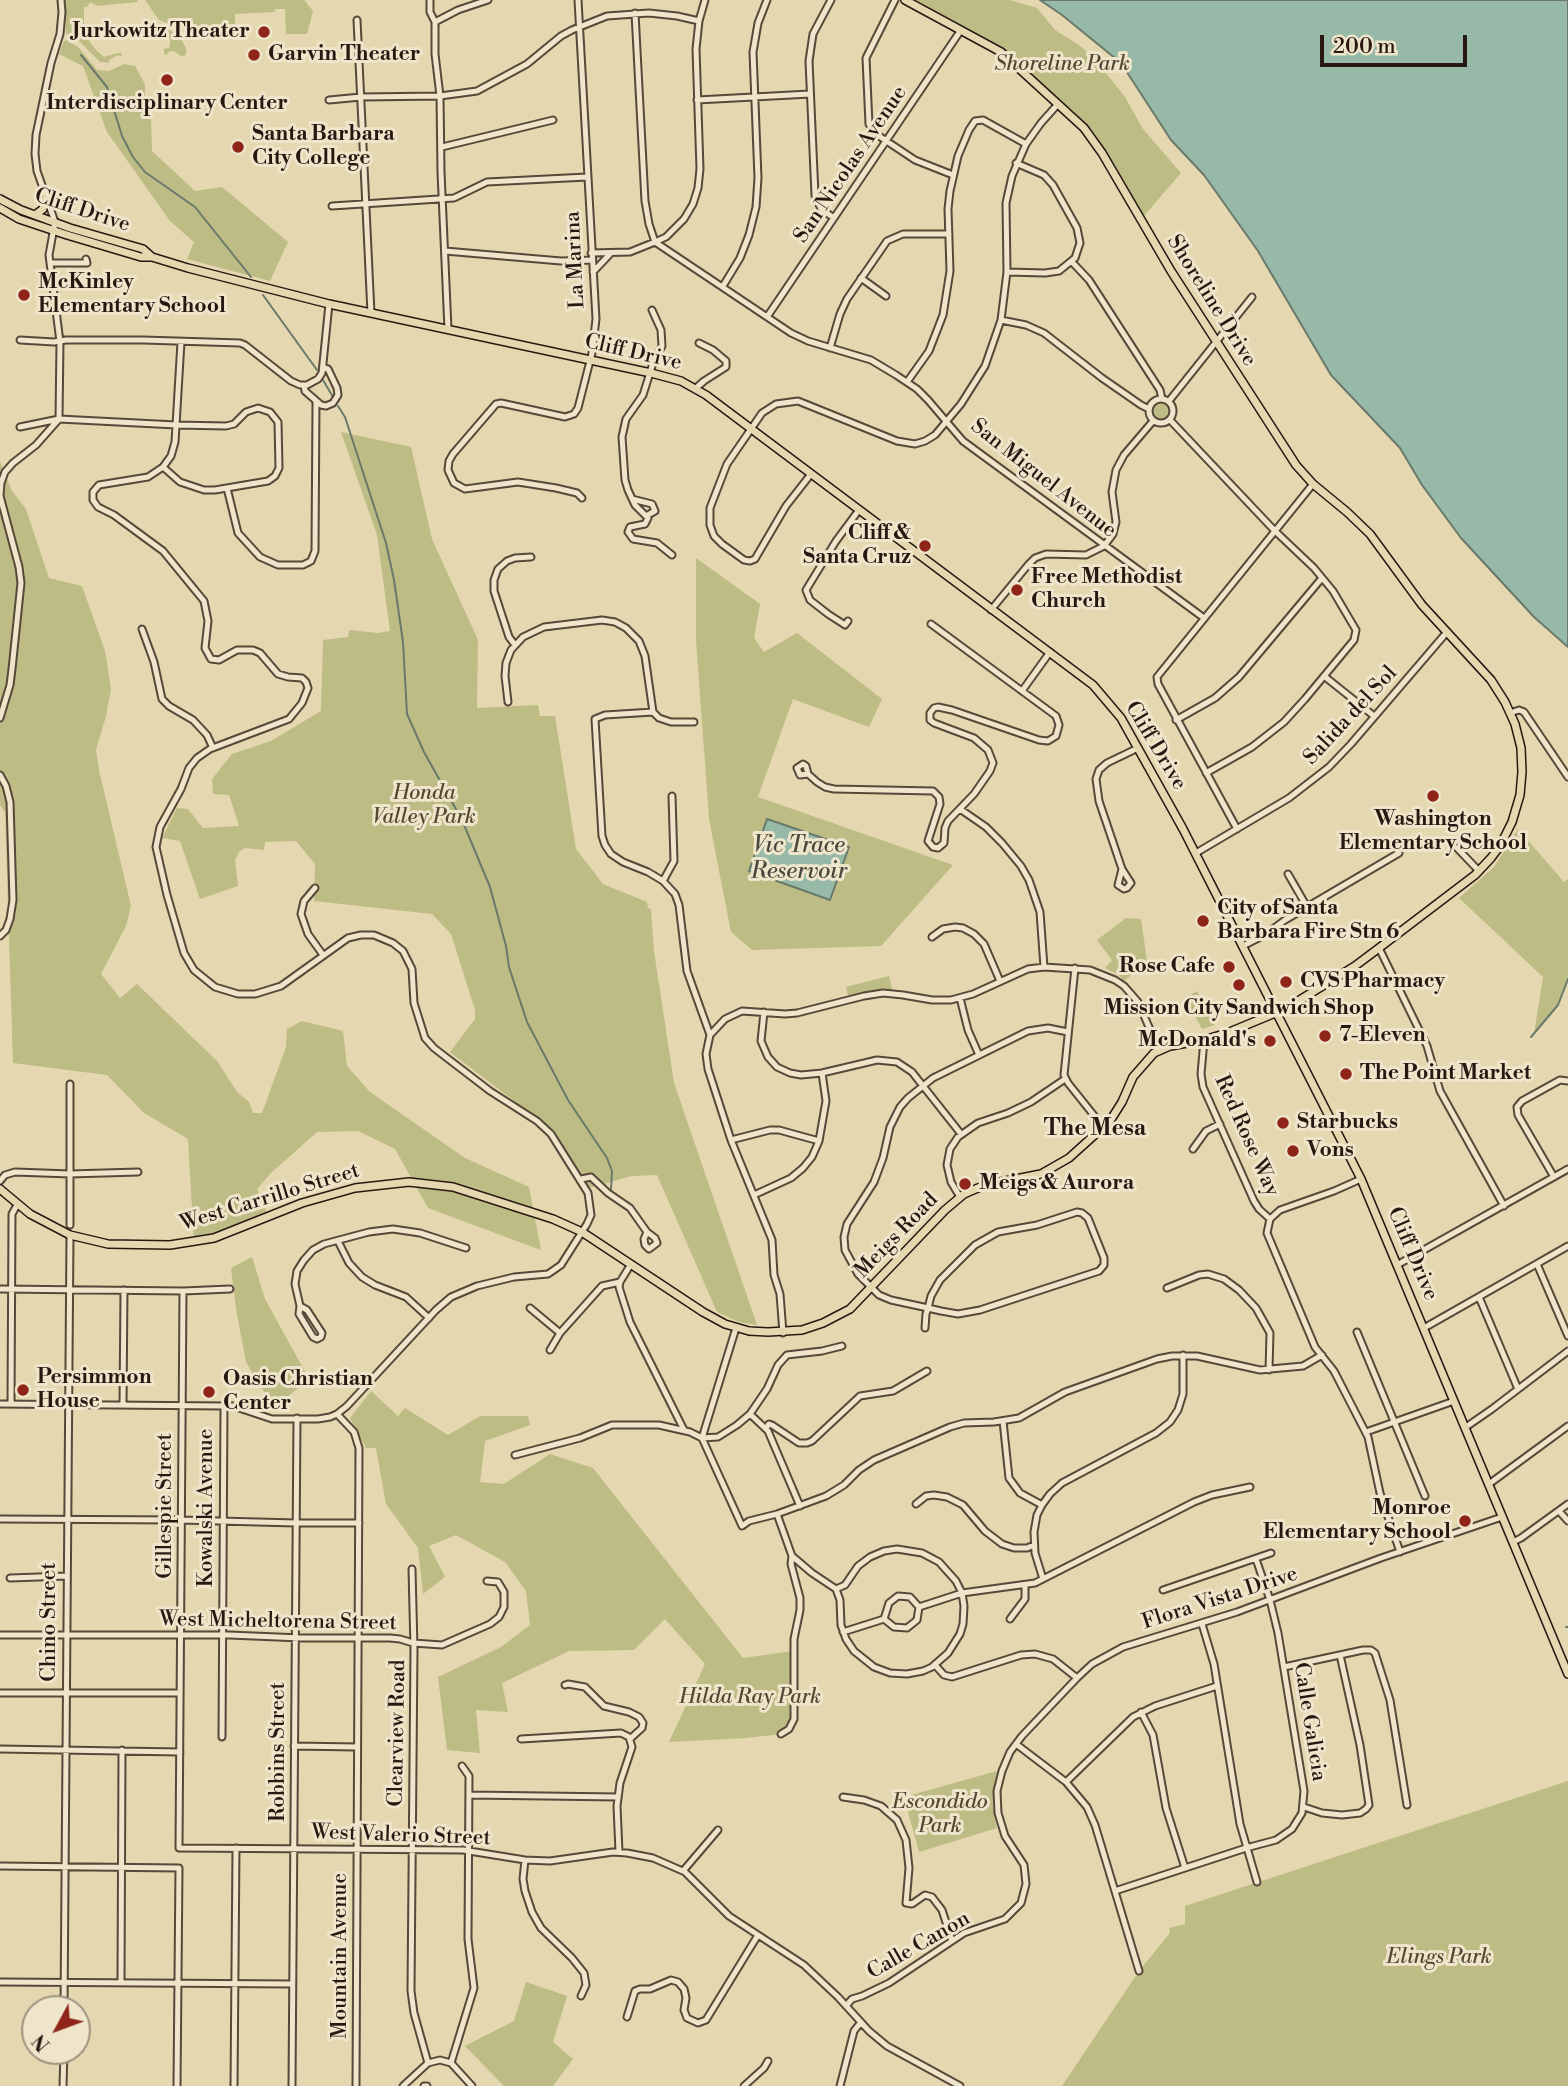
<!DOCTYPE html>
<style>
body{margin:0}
#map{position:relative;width:1568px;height:2086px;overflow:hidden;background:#e5d7af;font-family:"Libre Bodoni",serif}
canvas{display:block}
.north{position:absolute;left:21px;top:1995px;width:70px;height:70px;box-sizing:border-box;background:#eee5cb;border:2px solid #9f9381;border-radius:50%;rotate:229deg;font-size:19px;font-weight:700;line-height:28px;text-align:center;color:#291812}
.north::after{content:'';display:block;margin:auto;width:24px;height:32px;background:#8f2418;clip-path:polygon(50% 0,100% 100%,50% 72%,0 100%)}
.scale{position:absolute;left:1320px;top:35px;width:147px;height:32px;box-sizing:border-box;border:4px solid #291812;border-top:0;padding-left:9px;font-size:21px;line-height:24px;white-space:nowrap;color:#291812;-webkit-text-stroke:5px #eee5cb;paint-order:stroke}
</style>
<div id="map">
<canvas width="1568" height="2086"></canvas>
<div class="north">N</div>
<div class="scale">200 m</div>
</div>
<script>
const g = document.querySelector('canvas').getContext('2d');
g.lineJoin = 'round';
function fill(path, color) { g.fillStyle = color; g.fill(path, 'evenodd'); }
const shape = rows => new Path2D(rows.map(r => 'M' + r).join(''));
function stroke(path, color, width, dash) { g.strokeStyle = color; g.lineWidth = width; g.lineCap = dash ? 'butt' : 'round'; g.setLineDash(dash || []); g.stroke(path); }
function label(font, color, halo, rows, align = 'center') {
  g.font = font + ' "Libre Bodoni",serif'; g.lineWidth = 6; g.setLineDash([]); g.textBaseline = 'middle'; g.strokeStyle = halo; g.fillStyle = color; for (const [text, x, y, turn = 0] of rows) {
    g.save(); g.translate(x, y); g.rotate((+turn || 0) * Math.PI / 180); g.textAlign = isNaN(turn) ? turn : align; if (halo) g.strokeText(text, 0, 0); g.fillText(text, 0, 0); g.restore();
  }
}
const green = shape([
 [65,0,138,0,137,2,97,6,90,2,87,7,84,7,84,34,96,50,104,57,117,53,122,53,121,57,118,55,109,60,109,63,100,62,79,41,66,34],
 [145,0,304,0,313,11,307,34,286,34,285,9,275,9,275,12,235,14,235,24,214,25,202,28,191,25,182,30,159,20],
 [911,0,1010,0,1037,8,1055,30,1079,45,1094,58,1125,97,1143,129,1181,173,1143,217,1097,138,1080,118,1004,48],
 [166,29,178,34,186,48,186,55,181,56,174,51,168,52,167,55,164,54,164,49,169,48,170,45,170,38,164,37,164,30],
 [67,40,79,48,97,70,109,71,124,64,135,66,145,84,145,113,151,120,152,151,195,191,222,187,288,242,270,281,187,259,194,242,170,221,107,132,83,66,59,54,64,41],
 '1149 411a12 12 0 1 1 24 0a12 12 0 1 1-24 0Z',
 [341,432,411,447,432,539,478,640,477,708,538,705,540,716,555,716,576,849,603,884,647,902,648,908,651,909,654,951,674,1083,757,1325,739,1322,717,1312,657,1175,632,1176,589,1188,555,1132,450,1052,475,1019,475,1010,451,934,432,914,314,901,315,864,296,841,265,842,264,850,245,848,239,852,235,860,238,886,200,899,180,841,162,838,177,808,188,809,203,828,239,826,229,795,213,794,212,779,232,754,271,741,321,711,323,640,348,637,349,630,378,633,390,631,377,535],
 [0,462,12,491,26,509,49,578,82,586,105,651,111,689,106,716,96,750,99,770,131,906,126,926,101,974,120,998,137,984,217,1061,237,1092,249,1102,253,1113,262,1113,286,1047,287,1029,302,1021,343,1031,347,1066,370,1092,465,1158,529,1187,541,1250,428,1208,395,1149,358,1131,317,1132,270,1174,257,1189,268,1216,194,1243,188,1139,144,1113,107,1075,13,1063,5,812,0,805],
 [696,558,760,604,754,638,764,652,797,633,882,699,869,727,793,699,758,797,953,865,881,946,752,950,731,932,709,819,696,639],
 [1518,829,1564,882,1568,879,1568,979,1558,1005,1534,1034,1543,977,1459,898,1494,867],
 [1126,918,1141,919,1147,961,1146,972,1138,969,1124,981,1119,975,1105,968,1112,960,1097,940],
 [889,976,893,993,849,1000,846,987],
 [1197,991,1215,1025,1202,1029,1185,998],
 [252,1257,265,1299,309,1379,274,1408,246,1362,236,1309,231,1268],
 [371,1391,398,1416,405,1408,448,1435,480,1416,528,1416,530,1425,485,1441,480,1482,504,1484,550,1454,593,1468,743,1658,793,1651,792,1724,781,1734,746,1738,669,1742,705,1664,665,1619,634,1650,569,1651,502,1683,508,1712,476,1710,480,1753,447,1750,438,1677,501,1647,530,1625,526,1591,505,1562,456,1535,429,1546,445,1577,423,1594,418,1548,386,1504,376,1448,366,1448,350,1418],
 [997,1771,993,1798,994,1816,997,1828,919,1852,904,1797],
 [1568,1781,1568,2086,1062,2086,1139,1971,1170,1933,1169,1928,1185,1924,1185,1906],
 [526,1982,567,1996,553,2042,573,2059,553,2086,504,2086,465,2046,514,2021]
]);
const water = shape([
 [1040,0,1568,0,1568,647,1534,617,1461,538,1422,485,1400,448,1331,375,1258,251,1204,175,1171,140,1121,63,1062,15,1040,0],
 [767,819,849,847,830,900,749,871,767,819]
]);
const stream = shape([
 [81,55,107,87,122,136,133,157,145,172,195,207,251,277],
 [263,295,317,370],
 [323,380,333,397],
 [338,406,345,417,386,543,394,580,403,642,407,714,424,752,462,820,490,887,506,946,509,967,527,1022,568,1100,607,1158,612,1171,611,1189],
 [1531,1037,1558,1005,1568,979],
 [1566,1627,1568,1627]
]);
const minor = shape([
 [430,0,430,12,435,22,435,54,440,96,441,172,448,329],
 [578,0,596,319,592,353,578,408,574,414,565,417,501,403,496,404,453,454,449,461,448,470,454,483,465,489,518,482,556,488,577,493,582,498],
 [831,0,813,34,809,61,815,195,821,209,834,218],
 [895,0,866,58,869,124,876,134,915,160,953,175],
 [635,13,645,201,649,224,655,242,666,237,684,219,693,204,698,188,700,169,696,49,699,21,705,0],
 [357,20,371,313],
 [435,22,458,10,488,0],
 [329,100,361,97,440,96,477,91,527,64,561,36,572,30,607,16,649,13,677,16,699,21],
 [697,100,810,94],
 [442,147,553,120],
 [332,206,454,198,487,182,587,177],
 [445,251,561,261,592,260],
 [591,253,630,252,655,242,791,333,808,341,871,360,896,375,917,389,928,400,963,441,1204,618],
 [1072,262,1089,280,1160,390,1162,399],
 [50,263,87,263,86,259],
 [593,272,610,254],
 [1007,272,1045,273,1059,271,1075,258,1080,243,1077,228,1053,185,1044,175,1016,163],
 [861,278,886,296],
 [723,286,740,258,749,235,756,207,758,178,753,52,758,23,767,0],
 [652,310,661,330,662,346,653,363,643,395,626,419,622,437,625,480,628,490,635,505,648,518,645,524,630,527,628,532,633,539,657,543,672,555],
 [767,317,961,30],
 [1001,320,1026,325,1044,333,1102,378,1141,405,1149,409],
 [20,340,54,342,66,340,143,340,240,343,245,345,291,381,300,385,307,385,318,379,322,373,329,304],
 [830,348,840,314,847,299,887,241,903,234,949,234],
 [907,382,929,351,943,315,950,271,948,209,950,191,958,156,969,130,975,121,983,120,1026,144],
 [304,385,305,391,321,405,326,406,333,403,338,395,337,388,328,369,323,367],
 [696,388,704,381,726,367,726,361,713,350,699,343],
 '1149 411a12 12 0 1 1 24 0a12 12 0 1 1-24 0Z',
 [1169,401,1252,297],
 [1170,420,1274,530,1314,568,1333,591,1356,630,1354,640,1305,699,1284,722,1252,747,1206,773],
 [20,427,59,419,176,425,226,426,234,424,246,412,258,408,270,412,278,422,279,468,275,476,268,481,215,490,204,490,180,482,163,467],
 [811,474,786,506,755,559,750,561,744,560,722,544,714,536,710,525,710,508,727,464,762,413,776,404,798,401,897,441,915,444,925,441,935,435,961,404,985,366,1001,320,1007,272,1006,203,1012,176,1026,144,1041,123,1058,104],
 [227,488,238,533,260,557,278,565,303,565,311,561,315,551,316,402],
 [632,499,652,504,655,511,646,516],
 [991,610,1028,565,1035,558,1046,554,1086,555,1104,546,1113,534,1116,522,1112,492,1116,470,1124,455,1153,421],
 [848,621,845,625,828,614,810,600,806,590,836,541,859,510],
 [142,629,154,662,162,699,169,706,193,720,207,735,213,748],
 [515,645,509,637,494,591,494,580,498,569,507,561,515,558,531,557],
 [1324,676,1374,716],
 [1022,691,1050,652],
 [508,702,505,676,506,663,511,650,523,637,544,627,602,620,615,622,626,628,639,641,645,656,653,712,659,718,671,722,694,722],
 [653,712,605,715,595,719,602,836,605,845,611,854,623,862,648,872,663,881,675,894,679,905,687,971,710,1035,706,1054,708,1069,731,1140,772,1240,774,1275,780,1294,783,1333],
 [1510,713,1519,710,1524,712,1568,777],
 [0,718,10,685,12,669,21,583,19,567,0,496,1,483,5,472,13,463,36,445,59,419,60,342,49,255,55,222,37,171,35,154,36,135,51,63,60,34,62,12,61,0],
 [1176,720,1215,698,1239,677,1322,578],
 [808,774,800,775,797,768,803,764,806,766,808,774,817,782,825,787,834,789,933,791,939,797,940,804,928,841,933,847,938,848,944,843,945,828,948,821,974,794,990,771,993,763,988,750,974,738,934,723,930,720,930,713,934,708,938,707,952,710,1039,740,1048,741,1056,736,1059,725,1056,716,931,624],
 [0,775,6,786,10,802,13,900,10,919,6,930,0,936],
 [960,809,986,827,1002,843,1021,866,1029,880,1040,912,1044,967],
 [1237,829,1158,684,1157,677,1313,484],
 [1457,848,1479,871],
 [1196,853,1289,798,1329,767,1351,744,1447,632],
 [1122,869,1099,801,1096,779,1099,770,1107,763,1138,748],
 [1122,869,1131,883,1127,888,1124,889,1118,885,1122,869],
 [1288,874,1307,907],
 [663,881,674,861,672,796],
 [315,888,304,901,301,914,308,934,323,955],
 [932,937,943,929,955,927,963,928,974,934,984,944,1000,981],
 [1243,946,1266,934,1285,920,1399,853],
 [1379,948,1427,1046,1440,1091,1504,1206],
 [1075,968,1064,1075,1068,1083,1104,1128],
 [960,998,968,1030,979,1055],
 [764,1012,761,1041,768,1057,777,1067,790,1073,801,1075,822,1073,877,1060,897,1062,912,1072,961,1134],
 [710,1035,725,1019,742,1011,785,1014,797,1013,864,996,883,993,903,995,932,1000,951,1000,973,994,1028,969,1044,967,1090,970,1115,980,1124,986,1138,1002,1159,1050],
 [1204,1040,1201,1074,1203,1087,1254,1201,1259,1209,1270,1219],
 [731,1140,770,1130,779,1130,819,1141],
 [1193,1149,1206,1131,1220,1124],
 [1554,1177,1518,1115,1517,1107,1522,1101,1560,1080,1568,1081],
 [581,1179,591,1177,608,1193,630,1208,647,1232,644,1239,645,1245,649,1249,657,1243,655,1238,647,1232],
 [1361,1179,1334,1191,1280,1210,1270,1219,1267,1233,1315,1347,1334,1371,1368,1437,1380,1493,1400,1552],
 [0,1181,5,1175,15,1172,70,1174,138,1172],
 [754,1195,791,1178,803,1168,812,1157,819,1141,826,1101,822,1073],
 [960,1197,951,1182,947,1165,950,1149,958,1137,978,1123,1008,1113,1031,1102,1065,1079],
 [70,1225,70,1084],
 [338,1241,349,1263,362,1277,375,1285,406,1297,429,1318],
 [1537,1264,1568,1336],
 [1397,1265,1568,1169],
 [620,1282,619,1287,630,1322,684,1430],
 [620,1282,631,1264],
 [1167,1288,1199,1275,1208,1274,1224,1279,1239,1290,1256,1308,1270,1333,1269,1370],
 [0,1289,183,1291,230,1289],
 [183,1291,179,1848,463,1850,525,1860,550,1861,613,1852,627,1853,653,1858,685,1872,729,1916,804,1965,838,1997,869,2031,887,2046,960,2086],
 [1479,1297,1518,1389],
 [300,1306,307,1310,322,1333,321,1337,317,1339,313,1337,299,1314,300,1306,295,1284,297,1271,304,1260,313,1250,324,1244,369,1232,393,1229,420,1233,466,1248],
 [530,1308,560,1333],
 [736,1328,702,1438,742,1526,749,1521,777,1514,826,1496,844,1485,859,1470,874,1460,950,1427,964,1423,994,1422,1019,1418,1065,1392,1157,1359,1172,1356,1197,1356,1260,1370,1303,1366,1322,1355],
 [925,1328,926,1314,928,1308,931,1296,940,1280,975,1245,998,1232,1037,1225,1077,1212,1082,1213,1088,1218,1104,1258,1104,1265,1099,1271,980,1310,958,1314,941,1311,928,1308,891,1300,879,1295,858,1274,845,1250,844,1237,847,1224,874,1182,883,1158,890,1127,900,1107,908,1098,933,1078,1028,1031,1048,1028,1068,1032],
 [1424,1328,1568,1246],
 [1357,1332,1425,1496],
 [550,1350,560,1333,602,1286,620,1282],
 [0,1404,224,1406,233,1406,272,1419,318,1419,330,1417,337,1414,347,1406,436,1310,451,1297,477,1286,514,1277,548,1274,561,1265,587,1224,591,1215,588,1193,551,1134,537,1121,490,1091,434,1048,425,1038,414,1003,412,969,403,951,393,943,374,935,361,935,348,938,281,986,255,994,238,994,215,987,194,970,184,953,167,895,156,847,160,827,181,789,189,768,197,758,210,749,289,719,302,703,308,688,306,682,302,678,288,677,278,674,260,653,253,650,237,650,219,660,211,659,205,648,208,621,204,601,163,551,114,515,98,507,93,500,93,492,99,485,148,477,163,467,171,456,175,442,181,342],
 [11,1404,12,1214,17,1205],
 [123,1405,124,1290],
 [337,1414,354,1432,359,1448,356,2086],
 [750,1414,768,1431,800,1506],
 [1003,1421,1009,1478,1020,1493,1042,1505],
 [1466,1427,1492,1409,1568,1351],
 [766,1428,769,1424,772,1425,799,1443,807,1443,812,1441,860,1396,893,1391,927,1371],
 [1366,1432,1454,1401],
 [515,1455,580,1438,612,1425,659,1425,690,1432,702,1438,718,1437,737,1425,750,1414,767,1389,778,1365,787,1355,822,1351,842,1346],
 [1489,1484,1568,1426],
 [916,1504,926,1496,934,1495,947,1497,963,1505,985,1531,1002,1544,1014,1548,1027,1548,1034,1545],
 [1559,1511,1568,1521],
 [777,1514,792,1556,791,1564,800,1598,800,1610,794,1639,794,1719,789,1729,781,1734],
 [0,1519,181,1520,296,1523,359,1523],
 [1513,1542,1521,1538,1568,1504],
 [897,1549,922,1553,939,1562,956,1581,962,1593,964,1606,963,1624,960,1634,948,1653,932,1667,923,1671,907,1674,890,1673,874,1667,854,1651,846,1639,841,1625,840,1600,836,1589,845,1585,858,1566,870,1557,884,1551,897,1549],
 [792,1556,812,1573,836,1589],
 [412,1569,414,1649,411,1991,414,2013,428,2063],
 [10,1578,67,1576],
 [1043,1579,1035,1553,1034,1532,1037,1515,1042,1505,1050,1494,1062,1483,1156,1433,1170,1422,1178,1410,1183,1394,1183,1355],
 [1163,1590,1271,1553],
 [884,1619,889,1603,898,1596,910,1597,919,1607],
 [1010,1619,1025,1599,1025,1586],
 [1202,1624,1214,1664,1240,1824,1257,1882],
 [843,1632,884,1619,894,1627,907,1628,917,1620,919,1607,962,1593,1035,1583,1194,1502,1212,1495,1250,1487],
 [0,1635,229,1635,301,1638,390,1638,400,1639,413,1643,442,1645,490,1624,499,1617,504,1607,504,1592,498,1582,487,1581],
 [935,1665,944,1675,952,1677,1021,1655,1035,1654,1053,1659,1077,1678],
 [1284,1667,1363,1650,1371,1650,1375,1653,1390,1700,1407,1805],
 [565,1685,568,1684,585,1687,604,1706,629,1712,639,1717,643,1723,642,1728,631,1738],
 [0,1693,180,1693],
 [1141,1712,1153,1735,1166,1808,1185,1868],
 [222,1737,224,1406],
 [521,1739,621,1733,629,1737,632,1747,620,1783,617,1806,619,1852],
 [1016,1744,1066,1782,1087,1807,1095,1825,1139,1971],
 [294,1746,357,1747],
 [0,1749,180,1752],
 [1066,1782,1133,1717,1155,1706,1217,1686],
 [470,1795,618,1797],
 [843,1797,864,1800,881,1806,897,1820,906,1840,909,1868,906,1903,912,1904,925,1895,932,1897,942,1910,952,1941],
 [1304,1807,1322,1813,1342,1815,1360,1813,1366,1809,1369,1805,1360,1745,1340,1655],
 [525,1860,523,1879,525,1891,532,1912,541,1928,572,1958,584,1973,586,1985,581,1996],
 [0,1866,179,1868,177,2086],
 [683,1871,718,1830],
 [1115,1891,1246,1848,1276,1840,1292,1829,1302,1813,1304,1791,1278,1633,1270,1600,1256,1559],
 [0,1982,292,1984],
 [121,1983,122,1750],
 [846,2006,852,1999,862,1996,889,1983,964,1933,1005,1919,1021,1903,1026,1884,1024,1865,1005,1836,998,1813,997,1791,1002,1771,1010,1752,1022,1736,1077,1678,1092,1664,1123,1647,1237,1612,1381,1558,1502,1517],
 [64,2009,70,1235],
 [627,2017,635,1991,640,1989,650,1989,671,1980,678,1982,684,1989,686,1998,684,2010,687,2018,698,2023,706,2020,758,1935],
 [451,2063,474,1988,468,1939,469,1776,462,1766],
 [63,2086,64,2051],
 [234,2086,236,1848],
 [292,2086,297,1418],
 [403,2086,428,2063,440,2060,451,2063,472,2086],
 [424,2086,427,2086],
 [744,2086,764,2068,768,2061],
 [840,2086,854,2031,861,2022]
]);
const major = shape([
 [0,199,21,210,70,228,143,249,152,257,188,268,329,304,651,373,681,381,706,395,1093,685,1121,718,1183,829,1361,1179,1568,1674],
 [0,208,19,219,67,235,141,257,151,257],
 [35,215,43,209,46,197],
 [0,1189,30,1214,70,1235,108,1244,170,1245,214,1238,302,1203,355,1188,409,1182,453,1187,553,1219,582,1232,703,1312,725,1324,749,1331,768,1332,802,1330,823,1323,850,1309,945,1210,964,1194,985,1185,1041,1174,1069,1158,1110,1121,1122,1102,1133,1077,1154,1053,1170,1046,1204,1040,1227,1033,1285,1009,1355,966,1379,948,1475,875,1491,858,1500,846,1512,822,1520,795,1522,772,1521,748,1515,724,1505,702,1491,680,1422,605,1370,534,1347,512,1313,484,1296,465,1171,271,1102,153,1084,128,1001,52,905,0]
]);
const markers = [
 [264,32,7,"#8f2418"],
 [254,55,7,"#8f2418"],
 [167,80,7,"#8f2418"],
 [238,147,7,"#8f2418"],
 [24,295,7,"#8f2418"],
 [925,546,7,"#8f2418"],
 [1017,590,7,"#8f2418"],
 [1433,796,7,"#8f2418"],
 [1203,921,7,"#8f2418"],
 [1229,967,7,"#8f2418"],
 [1286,982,7,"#8f2418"],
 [1239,985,7,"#8f2418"],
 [1325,1036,7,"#8f2418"],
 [1270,1041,7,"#8f2418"],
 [1346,1074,7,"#8f2418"],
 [1283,1123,7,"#8f2418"],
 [1293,1151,7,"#8f2418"],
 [965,1184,7,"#8f2418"],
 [23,1390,7,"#8f2418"],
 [209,1392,7,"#8f2418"],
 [1465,1521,7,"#8f2418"]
];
const poiNames = [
 ["Jurkowitz Theater",250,32,"right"],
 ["Garvin Theater",268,55],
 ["Interdisciplinary Center",167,104,"center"],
 ["Santa Barbara",252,135],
 ["City College",252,159],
 ["McKinley",38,283],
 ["Elementary School",38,307],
 ["Cliff &",911,534,"right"],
 ["Santa Cruz",911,558,"right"],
 ["Free Methodist",1031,578],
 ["Church",1031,602],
 ["Washington",1433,820,"center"],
 ["Elementary School",1433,844,"center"],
 ["City of Santa",1217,909],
 ["Barbara Fire Stn 6",1217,933],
 ["Rose Cafe",1215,967,"right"],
 ["CVS Pharmacy",1300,982],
 ["Mission City Sandwich Shop",1239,1009,"center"],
 ["7-Eleven",1339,1036],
 ["McDonald's",1256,1041,"right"],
 ["The Point Market",1360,1074],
 ["Starbucks",1297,1123],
 ["Vons",1307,1151],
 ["Meigs & Aurora",979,1184],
 ["Persimmon",37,1378],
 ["House",37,1402],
 ["Oasis Christian",223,1380],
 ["Center",223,1404],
 ["Monroe",1451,1509,"right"],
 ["Elementary School",1451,1533,"right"]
];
const parkNames = [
 ["Shoreline Park",1062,65],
 ["Honda",424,794],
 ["Valley Park",424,818],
 ["Hilda Ray Park",750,1698],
 ["Escondido",940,1803],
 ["Park",940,1827],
 ["Elings Park",1439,1958]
];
const streetNames = [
 ["San Nicolas Avenue",851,165,-56],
 ["Cliff Drive",82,211,18],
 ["La Marina",576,260,-93],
 ["Shoreline Drive",1211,301,58],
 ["Cliff Drive",633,353,13],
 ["San Miguel Avenue",1043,479,38],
 ["Salida del Sol",1351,716,-47],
 ["Cliff Drive",1155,746,59],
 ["Red Rose Way",1246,1136,66],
 ["West Carrillo Street",270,1198,-17],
 ["Meigs Road",897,1236,-46],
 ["Cliff Drive",1412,1254,67],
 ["Gillespie Street",166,1506,-90],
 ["Kowalski Avenue",207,1508,-90],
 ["Flora Vista Drive",1220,1599,-18],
 ["Chino Street",50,1622,-90],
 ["West Micheltorena Street",278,1622,1],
 ["Calle Galicia",1309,1722,81],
 ["Clearview Road",398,1733,-89],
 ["Robbins Street",279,1752,-90],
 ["West Valerio Street",401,1836,2],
 ["Calle Canon",919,1946,-30],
 ["Mountain Avenue",341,1956,-90]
];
const waterNames = [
 ["Vic Trace",799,846],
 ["Reservoir",799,872]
];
const neighbourhoodNames = [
 ["The Mesa",1095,1129]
];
fill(green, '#bdbc85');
fill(water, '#96baa7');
stroke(water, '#6a796b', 2);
stroke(stream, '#6a796b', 2);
stroke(minor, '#584839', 9);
stroke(major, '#291812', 10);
stroke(minor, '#eee5cb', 5);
stroke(major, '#e5d7af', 7);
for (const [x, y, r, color] of markers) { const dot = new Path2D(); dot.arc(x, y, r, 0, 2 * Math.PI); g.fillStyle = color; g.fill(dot); stroke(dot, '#eee5cb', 2.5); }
label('bold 21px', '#291812', '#eee5cb', poiNames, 'left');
label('italic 21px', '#554934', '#eee5cb', parkNames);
label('21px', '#291812', '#eee5cb', streetNames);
label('italic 23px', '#4a493f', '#eee5cb', waterNames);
label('bold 23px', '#291812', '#eee5cb', neighbourhoodNames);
</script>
